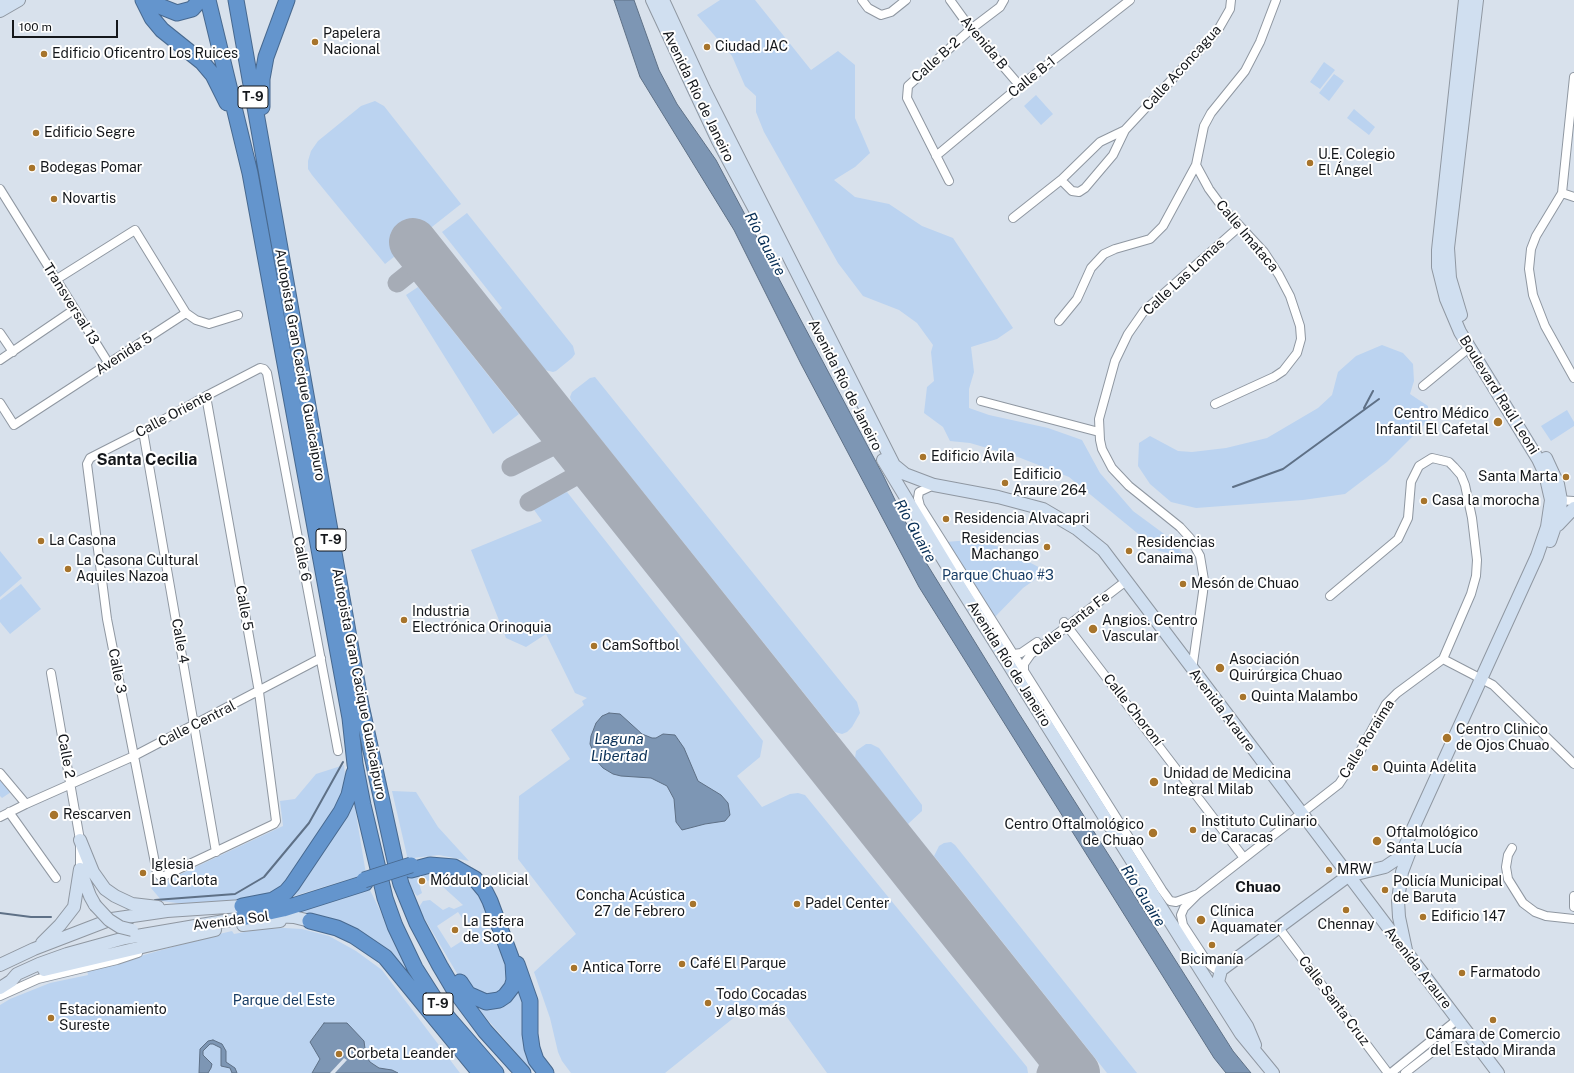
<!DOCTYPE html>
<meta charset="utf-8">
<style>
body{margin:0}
#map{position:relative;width:1574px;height:1073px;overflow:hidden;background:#d8e1ec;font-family:"Public Sans",sans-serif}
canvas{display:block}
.scale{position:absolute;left:12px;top:20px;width:106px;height:18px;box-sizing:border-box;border:2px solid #14171b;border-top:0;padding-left:5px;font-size:12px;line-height:14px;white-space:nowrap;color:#14171b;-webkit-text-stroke:3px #fff;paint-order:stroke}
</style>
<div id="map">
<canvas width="1574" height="1073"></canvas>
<div class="scale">100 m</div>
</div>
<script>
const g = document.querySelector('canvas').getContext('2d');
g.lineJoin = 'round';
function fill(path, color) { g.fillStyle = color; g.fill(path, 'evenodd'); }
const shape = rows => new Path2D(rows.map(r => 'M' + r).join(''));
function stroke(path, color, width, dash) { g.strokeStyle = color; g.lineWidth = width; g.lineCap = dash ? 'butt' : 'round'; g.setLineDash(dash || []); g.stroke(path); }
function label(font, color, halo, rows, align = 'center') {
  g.font = font + ' "Public Sans",sans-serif'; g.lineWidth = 4; g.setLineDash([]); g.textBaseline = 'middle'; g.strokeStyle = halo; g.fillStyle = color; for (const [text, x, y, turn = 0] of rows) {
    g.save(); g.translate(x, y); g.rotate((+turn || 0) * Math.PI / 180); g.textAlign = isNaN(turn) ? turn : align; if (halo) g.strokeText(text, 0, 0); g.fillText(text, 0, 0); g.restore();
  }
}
const green = shape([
 [720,0,755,0,811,70,838,51,855,65,855,118,870,153,855,167,834,180,855,197,889,204,922,226,953,238,1013,328,997,339,971,347,974,372,969,389,969,408,989,415,1048,428,1082,440,1100,473,1133,511,1171,539,1186,557,1159,551,1069,477,1018,457,970,443,950,441,943,427,924,413,927,387,934,381,931,352,933,345,917,323,899,310,863,296,838,263,764,132,756,112,756,96,745,86,732,56,697,15],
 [1324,62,1335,70,1320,89,1310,82],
 [1334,74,1344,81,1329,101,1319,93],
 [1036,95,1053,114,1041,125,1024,106],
 [375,101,384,106,461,204,385,264,312,175,308,169,308,161,311,151,318,141,361,106],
 [1354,109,1375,127,1369,135,1347,118],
 [467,213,573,346,575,354,572,358,556,371,553,372,545,370,499,311,502,308,442,232],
 [418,287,519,414,493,434,406,295],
 [1382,345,1403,353,1413,364,1414,381,1410,394,1428,406,1427,422,1387,462,1345,494,1303,500,1196,508,1171,502,1150,484,1138,466,1139,443,1150,436,1178,451,1192,452,1226,448,1267,438,1318,408,1332,395,1338,372,1356,356],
 [595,377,857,702,860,713,852,727,847,732,842,734,835,732,572,403,570,397,572,392,590,378],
 [1567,410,1574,422,1574,426,1551,441,1541,426],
 [567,492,763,741,760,757,737,776,762,807,790,794,798,793,805,795,1027,1067,1028,1073,827,1073,776,1002,736,1016,665,1073,571,1073,562,1061,558,1052,550,1018,534,972,576,934,518,859,519,796,570,759,551,730,584,705,582,701,587,698,575,693,546,634,526,647,506,638,471,550,542,521,532,507],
 [971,540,1000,547,1050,573,1040,576,1023,588,993,619,945,542],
 [0,551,22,578,0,597],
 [21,584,41,609,10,634,0,622,0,600],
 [866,744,871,744,879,748,922,805,922,811,908,824,855,758,856,751],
 [344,765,346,784,342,800,288,882,266,896,192,905,162,901,151,888,283,826,280,801,295,799,316,774],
 [0,780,11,792,2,798,0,796],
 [392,791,416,792,438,827,469,861,439,855,413,858,408,860],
 [353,796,366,874,281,900],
 [951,842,955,845,1137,1073,1107,1073,934,856,939,846,944,843],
 [428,869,455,872,480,893,505,954,509,981,494,998,465,987,423,916,419,907,423,901,430,900,443,910,449,907,454,909,463,905,442,886,434,881,430,880,427,881,424,877,418,880,422,893,417,896,413,891,407,876],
 [458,912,473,934,451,948,437,926],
 [369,888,416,984,362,938,281,914],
 [284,928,302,929,329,936,356,951,382,970,460,1073,0,1073,0,1005,10,999,50,983,88,975,87,971,215,935,232,931,234,934,260,929],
 [518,978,539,1073,535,1073,527,1065,474,1004,478,1006]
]);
const water = shape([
 [614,0,634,0,659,70,677,104,716,160,883,475,922,556,1018,712,1233,1051,1251,1073,1226,1073,1214,1058,919,587,801,364,734,230,640,77,614,0],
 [609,713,620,714,642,734,652,738,656,738,663,734,675,735,684,748,698,781,721,795,728,803,730,815,725,821,705,824,682,830,676,822,674,799,667,786,651,778,621,776,613,774,603,768,595,759,593,751,590,744,591,736,596,723,602,716,609,713],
 [324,1023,347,1023,364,1041,366,1056,370,1062,379,1068,392,1070,398,1073,312,1073,320,1059,310,1042,324,1023],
 [213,1040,222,1044,226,1051,226,1062,235,1068,237,1073,232,1073,230,1068,221,1066,221,1048,213,1044,210,1044,203,1051,203,1055,212,1064,211,1068,208,1073,199,1073,200,1049,208,1041,213,1040]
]);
const pier = shape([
 [344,1058,347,1060,335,1073,330,1073]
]);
const stream = shape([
 [1364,408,1373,391],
 [1233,487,1283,469,1379,399],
 [155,900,235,894,264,877,309,823,343,762],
 [0,913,31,917,51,917]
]);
const taxiway = shape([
 [397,283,427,259],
 [511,467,569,438],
 [529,502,592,467],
 [1046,1073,1056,1048]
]);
const runway = shape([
 [413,242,1076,1073]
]);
const street = shape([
 [862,0,868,8,881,15,891,12,906,0],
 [950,0,971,29,1020,86],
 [1574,77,1562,193,1536,236,1531,249,1529,269,1533,295,1545,326,1574,378],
 [1125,130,1100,142,1061,180,1072,191,1079,192,1085,188,1113,155,1125,130,1218,30,1230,9,1231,0],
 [936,156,1020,86,1130,0],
 [1196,165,1209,189,1223,208,1264,252,1279,275,1290,296,1300,326,1301,339,1297,353,1283,371,1274,377,1215,404],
 [949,181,907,98,908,86,971,29,1000,7,1004,0],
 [0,189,109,364],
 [1562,193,1574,197],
 [1013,218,1061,180],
 [57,279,135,230,186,313,196,320,209,324,238,315],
 [1059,321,1077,299,1091,268,1104,254,1115,249,1150,239,1163,226,1196,165,1204,126,1211,113,1245,71,1260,42,1276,0],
 [0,333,13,352],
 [0,360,75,309],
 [1423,386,1469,348],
 [206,396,259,692,276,821,274,824,164,876,160,876,157,873,107,619,87,464,90,458,143,431,206,396,260,368,264,369,267,373,338,751],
 [981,401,1099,432],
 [0,403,14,425,186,313],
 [143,431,216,852],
 [934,485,919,492,918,498,920,506,1162,890,1170,901,1176,902,1195,895],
 [1557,500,1574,501],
 [1064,622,1244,858],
 [1014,654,1021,653,1037,642],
 [1443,659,1493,685,1574,764],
 [1192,670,1203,592,1204,580,1200,556,1190,538,1180,527,1129,486,1112,468,1102,449,1100,440,1099,419,1115,361,1128,334,1144,311,1240,226],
 [1024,671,1024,664,1031,654,1126,581],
 [51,673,80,840,80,869],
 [0,773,26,804],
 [9,812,56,878],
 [0,817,26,804,134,756,321,658],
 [1512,848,1508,855,1506,867,1508,879,1523,903,1535,912,1546,916,1574,919],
 [1574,896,1574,907],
 [1279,928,1388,1073],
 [1221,970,1215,969,1208,963,1183,925,1181,915,1184,908,1198,894,1339,784,1357,757,1386,704,1397,693,1443,659,1471,594,1476,576,1477,560,1472,518,1465,485,1461,475,1454,467,1449,462,1432,458,1419,466,1411,482,1408,518,1398,539,1330,596],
 [0,996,38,979,117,960,138,953],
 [1391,1073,1458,1019],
 [1405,1073,1464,1027]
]);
const secondary = shape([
 [652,0,718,141,778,253],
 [663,0,704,89,894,465,905,474,934,485,998,497,1043,509,1077,529,1103,550,1498,1073],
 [0,1,2,0],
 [0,11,19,0],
 [1461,315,1450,278,1448,248,1477,0],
 [1546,458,1558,484,1561,500,1560,512,1550,541],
 [883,460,958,584,1203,974,1241,1034,1273,1073],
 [1558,525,1574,508],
 [80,840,93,872,105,889,115,896,132,904,158,907],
 [81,872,90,896,95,905],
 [270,916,294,917,310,921],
 [243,925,280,921],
 [42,943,60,925,74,907,80,869],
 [1406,950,1399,917,1398,900,1402,872,1410,851],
 [0,965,34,949,112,919,167,911,242,906],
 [44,970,215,930],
 [0,988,11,981,17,974,39,964,67,954,125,938,242,918,250,920],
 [1255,1045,1247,1026,1218,982,1221,970,1348,876,1385,867,1400,857,1537,556,1547,527,1551,500,1545,474,1538,459,1460,332,1446,299,1438,267,1438,250,1465,0]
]);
const highway = shape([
 [143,0,152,18,162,30,202,62,213,75,227,103],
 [153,0,157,5,177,13,192,9,200,0],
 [208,0,250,173,350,718,355,764,363,805,385,898,395,926,415,968,443,1012,496,1073],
 [236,0,361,705,396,865,401,884,417,923,440,966,453,988,485,1031,523,1073],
 [262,107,262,79,266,57,287,0],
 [411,870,430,865,454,867,475,879,485,891,490,901,513,963,514,980,512,987,505,996,499,1000,486,1002,468,994,460,982],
 [242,906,273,900,286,892,292,885,341,812,349,795,354,773],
 [242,918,283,909,365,883],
 [310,921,337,928,354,936,385,957,480,1073],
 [517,964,530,1001,530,1034,532,1048,536,1060,546,1073]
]);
const secondaryBridge = shape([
 [95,905,109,920,120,927,132,930]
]);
const highwayBridge = shape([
 [364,880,411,865]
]);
const markers = [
 [315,42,4,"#a7742b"],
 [707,47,4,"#a7742b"],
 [44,54,4,"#a7742b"],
 [36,133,4,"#a7742b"],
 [1310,163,4,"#a7742b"],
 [32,168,4,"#a7742b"],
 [54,199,4,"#a7742b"],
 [1498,422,5,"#a7742b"],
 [923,457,4,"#a7742b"],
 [1566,477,4,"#a7742b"],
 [1005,483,4,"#a7742b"],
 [1424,501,4,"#a7742b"],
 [946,519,4,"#a7742b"],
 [41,541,4,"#a7742b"],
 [1047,547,4,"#a7742b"],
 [1129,551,4,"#a7742b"],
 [68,569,4,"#a7742b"],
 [1183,584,4,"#a7742b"],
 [404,620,4,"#a7742b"],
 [1093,629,5,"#a7742b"],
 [594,646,4,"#a7742b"],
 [1220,668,5,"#a7742b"],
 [1243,697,4,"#a7742b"],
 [1447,738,5,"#a7742b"],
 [1375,768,4,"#a7742b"],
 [1154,782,5,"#a7742b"],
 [54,815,5,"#a7742b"],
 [1193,830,4,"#a7742b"],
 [1153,833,5,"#a7742b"],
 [1377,841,5,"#a7742b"],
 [1329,870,4,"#a7742b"],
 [143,873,4,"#a7742b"],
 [422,881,4,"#a7742b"],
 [1385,890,4,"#a7742b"],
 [693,904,4,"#a7742b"],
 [797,904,4,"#a7742b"],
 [1346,910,4,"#a7742b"],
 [1423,917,4,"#a7742b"],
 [1201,920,5,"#a7742b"],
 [455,930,4,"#a7742b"],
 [1212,945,4,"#a7742b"],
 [682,964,4,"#a7742b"],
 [574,968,4,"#a7742b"],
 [1462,973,4,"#a7742b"],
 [708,1003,4,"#a7742b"],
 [51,1018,4,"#a7742b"],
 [1493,1020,4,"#a7742b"],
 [339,1054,4,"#a7742b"]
];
const shields = [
 [253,97,30],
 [331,540,30],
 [438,1004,30]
];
const shieldNames = [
 ["T-9",253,97],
 ["T-9",331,540],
 ["T-9",438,1004]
];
const poiNames = [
 ["Papelera",323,34],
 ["Nacional",323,50],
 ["Ciudad JAC",715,47],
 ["Edificio Oficentro Los Ruices",52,54],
 ["Edificio Segre",44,133],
 ["U.E. Colegio",1318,155],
 ["El Ángel",1318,171],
 ["Bodegas Pomar",40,168],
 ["Novartis",62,199],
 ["Centro Médico",1489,414,"right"],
 ["Infantil El Cafetal",1489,430,"right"],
 ["Edificio Ávila",931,457],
 ["Edificio",1013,475],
 ["Araure 264",1013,491],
 ["Santa Marta",1558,477,"right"],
 ["Casa la morocha",1432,501],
 ["Residencia Alvacapri",954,519],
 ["Residencias",1039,539,"right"],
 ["Machango",1039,555,"right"],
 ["La Casona",49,541],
 ["Residencias",1137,543],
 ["Canaima",1137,559],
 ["La Casona Cultural",76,561],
 ["Aquiles Nazoa",76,577],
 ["Mesón de Chuao",1191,584],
 ["Industria",412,612],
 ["Electrónica Orinoquia",412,628],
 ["Angios. Centro",1102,621],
 ["Vascular",1102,637],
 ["CamSoftbol",602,646],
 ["Asociación",1229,660],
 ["Quirúrgica Chuao",1229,676],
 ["Quinta Malambo",1251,697],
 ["Centro Clinico",1456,730],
 ["de Ojos Chuao",1456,746],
 ["Quinta Adelita",1383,768],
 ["Unidad de Medicina",1163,774],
 ["Integral Milab",1163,790],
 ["Rescarven",63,815],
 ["Instituto Culinario",1201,822],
 ["de Caracas",1201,838],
 ["Centro Oftalmológico",1144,825,"right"],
 ["de Chuao",1144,841,"right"],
 ["Oftalmológico",1386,833],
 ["Santa Lucía",1386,849],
 ["Iglesia",151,865],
 ["La Carlota",151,881],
 ["MRW",1337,870],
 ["Módulo policial",430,881],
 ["Policía Municipal",1393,882],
 ["de Baruta",1393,898],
 ["Concha Acústica",685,896,"right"],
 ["27 de Febrero",685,912,"right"],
 ["Padel Center",805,904],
 ["Clínica",1210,912],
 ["Aquamater",1210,928],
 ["Edificio 147",1431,917],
 ["La Esfera",463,922],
 ["de Soto",463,938],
 ["Chennay",1346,925,"center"],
 ["Bicimanía",1212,960,"center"],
 ["Café El Parque",690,964],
 ["Antica Torre",582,968],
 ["Farmatodo",1470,973],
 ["Todo Cocadas",716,995],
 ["y algo más",716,1011],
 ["Estacionamiento",59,1010],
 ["Sureste",59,1026],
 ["Cámara de Comercio",1493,1035,"center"],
 ["del Estado Miranda",1493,1051,"center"],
 ["Corbeta Leander",347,1054]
];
const streetNames = [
 ["Avenida B",984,43,50],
 ["Calle B-2",936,60,-42],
 ["Calle Aconcagua",1182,68,-48],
 ["Calle B-1",1032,77,-39],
 ["Avenida Río de Janeiro",698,96,64],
 ["Calle Imataca",1247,236,50],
 ["Calle Las Lomas",1184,277,-43],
 ["Transversal 13",71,304,58],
 ["Avenida 5",124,354,-33],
 ["Autopista Gran Cacique Guaicaipuro",300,365,80],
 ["Avenida Río de Janeiro",845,385,63],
 ["Boulevard Raúl Leoni",1499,395,58],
 ["Calle Oriente",174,414,-28],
 ["Calle 6",302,559,79],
 ["Calle 5",244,608,80],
 ["Calle Santa Fe",1071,624,-38],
 ["Calle 4",180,641,80],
 ["Avenida Río de Janeiro",1009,664,58],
 ["Calle 3",117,671,79],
 ["Autopista Gran Cacique Guaicaipuro",359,684,79],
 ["Calle Choroní",1133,710,52],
 ["Avenida Araure",1222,710,53],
 ["Calle Central",197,724,-27],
 ["Calle Roraima",1367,739,-58],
 ["Calle 2",66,756,80],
 ["Avenida Sol",231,921,-7],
 ["Avenida Araure",1418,968,52],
 ["Calle Santa Cruz",1334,1001,53]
];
const parkNames = [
 ["Parque Chuao #3",998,576],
 ["Parque del Este",284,1001]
];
const waterNames = [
 ["Río Guaire",765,244,62],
 ["Río Guaire",915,531,61],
 ["Laguna",619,739],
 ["Libertad",619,756],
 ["Río Guaire",1143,896,58]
];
const neighbourhoodNames = [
 ["Chuao",1258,887]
];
const quarterNames = [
 ["Santa Cecilia",147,460]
];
fill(green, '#bbd3f0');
fill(water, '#7d96b4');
stroke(water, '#5e7086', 1);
fill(pier, '#d8e1ec');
stroke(stream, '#5e7086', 2);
stroke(taxiway, '#a6acb6', 19);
stroke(runway, '#a6acb6', 48);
stroke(street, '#8f97a1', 10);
stroke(secondary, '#8f97a1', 14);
stroke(highway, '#48698f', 17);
stroke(street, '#fff', 8);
stroke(secondary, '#d0dff0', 12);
stroke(highway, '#6495cd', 15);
stroke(secondaryBridge, '#8f97a1', 14, []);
stroke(highwayBridge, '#48698f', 17, []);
stroke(secondaryBridge, '#d0dff0', 12);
stroke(highwayBridge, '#6495cd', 15);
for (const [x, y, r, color] of markers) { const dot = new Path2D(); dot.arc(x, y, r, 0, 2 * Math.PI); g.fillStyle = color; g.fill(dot); stroke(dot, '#fff', 1.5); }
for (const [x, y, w] of shields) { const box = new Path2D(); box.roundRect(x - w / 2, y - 11, w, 22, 3); g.fillStyle = '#fff'; g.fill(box); stroke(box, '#14171b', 1); }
label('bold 13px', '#14171b', null, shieldNames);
label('14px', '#14171b', '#fff', poiNames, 'left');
label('14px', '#14171b', '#fff', streetNames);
label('14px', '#173c65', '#fff', parkNames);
label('italic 15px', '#093057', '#fff', waterNames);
label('bold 15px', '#14171b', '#fff', neighbourhoodNames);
label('bold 16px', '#14171b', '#fff', quarterNames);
</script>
